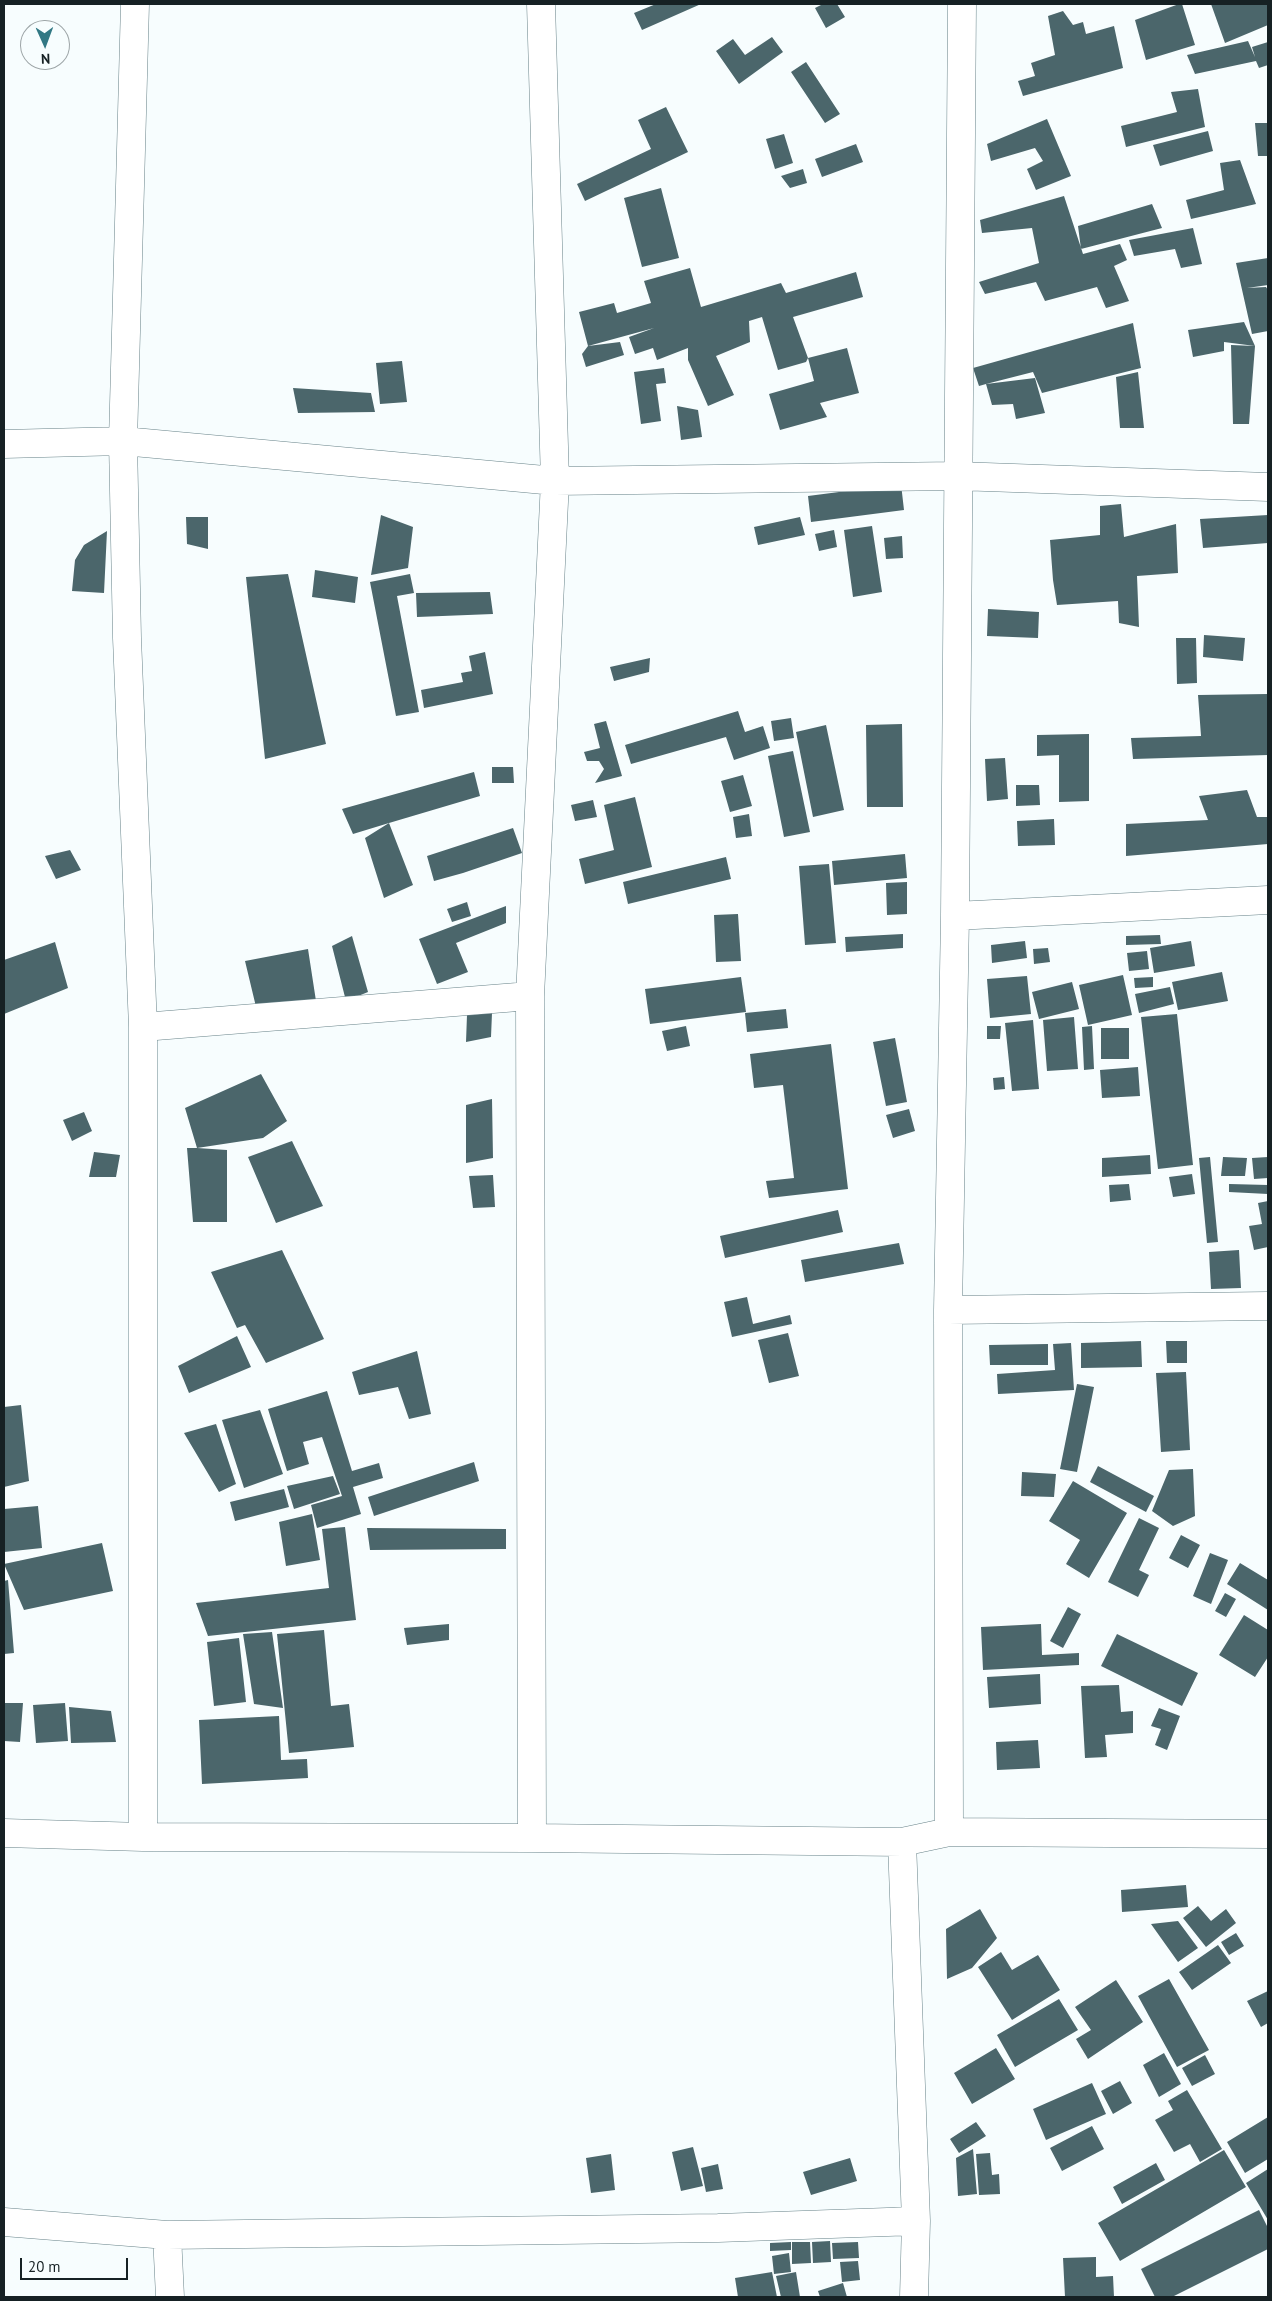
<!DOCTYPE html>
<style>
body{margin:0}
#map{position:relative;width:1272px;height:2301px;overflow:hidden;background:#f7fdfe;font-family:"PT Sans",sans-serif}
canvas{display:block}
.frame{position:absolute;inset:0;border:5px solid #162124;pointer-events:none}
.north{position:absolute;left:20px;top:20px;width:50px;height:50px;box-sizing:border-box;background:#f7fdfe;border:1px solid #9da5a7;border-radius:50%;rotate:178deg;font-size:14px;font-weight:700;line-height:20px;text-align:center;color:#162124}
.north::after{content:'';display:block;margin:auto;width:18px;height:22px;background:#327884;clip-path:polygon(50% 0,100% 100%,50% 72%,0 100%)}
.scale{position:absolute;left:20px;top:2258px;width:108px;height:22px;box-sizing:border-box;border:2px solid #162124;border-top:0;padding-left:6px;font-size:15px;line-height:18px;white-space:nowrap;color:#162124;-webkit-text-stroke:4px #f7fdfe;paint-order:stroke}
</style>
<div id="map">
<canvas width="1272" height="2301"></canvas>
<div class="frame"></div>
<div class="north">N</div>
<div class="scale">20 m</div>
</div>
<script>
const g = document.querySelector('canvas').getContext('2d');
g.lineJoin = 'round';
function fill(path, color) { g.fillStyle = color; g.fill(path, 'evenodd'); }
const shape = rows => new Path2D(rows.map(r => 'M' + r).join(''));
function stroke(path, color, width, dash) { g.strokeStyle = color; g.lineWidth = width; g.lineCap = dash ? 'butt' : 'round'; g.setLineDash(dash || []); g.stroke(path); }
const building = shape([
 [656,4,701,4,642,30,634,13],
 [823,4,837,4,845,17,826,28,815,8],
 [1179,4,1182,4,1195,45,1146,60,1135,20],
 [1211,4,1268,4,1268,25,1225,43],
 [1063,11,1073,25,1083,22,1086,34,1114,26,1123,68,1023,96,1018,81,1035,76,1031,63,1055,55,1048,16],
 [772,37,783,52,739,84,716,51,733,39,745,55],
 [1248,41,1255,57,1252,47,1268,42,1268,65,1259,68,1256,61,1195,74,1187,55],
 [806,62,840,114,825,123,791,72],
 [1198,89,1205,127,1126,147,1121,126,1177,112,1171,92],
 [666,107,688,152,585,201,577,184,651,149,638,120],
 [1047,119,1071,176,1036,190,1027,169,1043,161,1035,148,991,161,987,144],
 [1255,123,1268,123,1268,156,1258,156],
 [1208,131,1213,151,1160,166,1153,145],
 [784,134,793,163,775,169,766,139],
 [856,144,863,162,822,177,815,159],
 [1240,160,1256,204,1191,219,1186,200,1224,190,1220,163],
 [803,169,807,183,790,188,781,176],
 [661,188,679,258,642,267,624,198],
 [1064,196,1083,254,1120,244,1127,260,1114,266,1129,301,1106,308,1097,287,1045,301,1036,282,985,294,979,282,1039,263,1032,228,982,233,980,220],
 [1152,204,1162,228,1081,249,1078,226],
 [1193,228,1202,264,1181,268,1175,249,1134,256,1129,240],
 [1268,258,1268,285,1247,288,1266,287,1268,290,1268,331,1252,334,1236,263],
 [690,268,701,307,781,283,786,293,856,272,863,297,793,317,808,358,806,362,778,370,762,317,749,321,750,342,716,356,734,395,708,406,688,360,688,348,657,360,653,348,635,354,629,337,654,328,588,346,579,312,614,303,617,313,651,303,644,281],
 [1244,322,1255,346,1249,424,1233,424,1231,345,1255,346,1224,342,1224,351,1193,357,1188,330],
 [1133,323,1141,368,1042,393,1033,372,986,384,1035,378,1045,413,1016,419,1013,404,992,405,986,384,979,386,973,368],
 [620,342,624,355,586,367,582,354,588,346],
 [847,348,859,393,820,403,827,417,780,430,769,394,814,381,808,358],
 [402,361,407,402,380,404,376,363],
 [664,368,666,383,656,384,661,421,641,424,634,372],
 [1138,372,1144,428,1120,428,1116,377],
 [293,388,371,393,375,412,298,413],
 [677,406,698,410,702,437,681,440],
 [901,484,904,510,811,522,808,496],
 [1121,504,1124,537,1176,524,1178,573,1137,576,1139,627,1119,623,1118,601,1057,605,1053,580,1050,540,1100,535,1100,506],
 [381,515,413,527,408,568,371,575],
 [1268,515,1268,543,1203,548,1200,519],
 [186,517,208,517,208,549,187,544],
 [800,517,805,535,758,545,754,527],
 [872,526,882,592,853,597,844,530],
 [834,530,837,547,819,551,815,534],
 [107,531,104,593,72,591,75,560,84,545],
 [902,536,903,558,886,559,884,538],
 [315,570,358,577,355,603,312,597],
 [288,574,326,744,265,759,246,577],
 [410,574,414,593,397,596,419,712,396,716,370,582],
 [490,592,493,614,417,617,416,593],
 [988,609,1039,612,1038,638,987,636],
 [1204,635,1245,638,1243,661,1203,657],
 [1176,638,1196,638,1197,683,1177,684],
 [485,652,493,694,424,708,421,690,463,682,461,673,472,671,469,656],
 [650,658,649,672,614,681,610,667],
 [1268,694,1268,755,1133,759,1131,738,1201,736,1198,695],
 [738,711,745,732,763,726,770,748,734,760,726,737,631,764,625,745],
 [791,718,794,738,774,741,771,721],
 [606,721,622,776,595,783,604,769,599,761,587,761,584,752,600,748,594,724],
 [902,724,903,807,867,807,866,725],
 [826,725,844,810,813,817,796,732],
 [1089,734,1089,801,1059,802,1059,755,1037,756,1037,735],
 [793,751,810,832,784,837,768,756],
 [1005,758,1008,799,987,801,985,759],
 [492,767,513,767,514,783,492,783],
 [474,772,480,796,389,823,413,885,384,898,365,838,389,823,353,834,342,809],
 [743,775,752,806,730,812,721,781],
 [1016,785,1039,785,1040,805,1016,806],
 [1247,790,1257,817,1268,817,1268,844,1126,856,1126,824,1208,820,1199,796],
 [635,797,652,867,585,884,579,859,614,850,604,805],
 [593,800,597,817,575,821,571,805],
 [749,814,752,836,736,838,733,817],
 [1054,819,1055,845,1018,846,1017,821],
 [513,828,522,853,463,873,434,881,427,856],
 [70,850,81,870,56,879,45,856],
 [905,854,907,878,834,885,832,861],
 [726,857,731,879,628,904,623,882],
 [829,864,836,943,805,945,799,866],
 [907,882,907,914,887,915,886,883],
 [467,902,471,916,452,922,447,909],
 [506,906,506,923,456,943,468,972,437,984,419,939],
 [738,914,741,961,716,962,714,915],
 [903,934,903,948,846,952,845,937],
 [1160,935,1161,944,1126,945,1126,936],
 [352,936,368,992,346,1001,332,946],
 [1025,941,1027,958,992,963,991,945],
 [1191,941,1195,966,1154,973,1150,948],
 [55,942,68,988,4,1014,4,960],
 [1048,948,1050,962,1034,964,1033,949],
 [308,949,316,1001,257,1011,245,961],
 [1147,951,1149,969,1129,971,1127,953],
 [1222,972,1228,1001,1178,1010,1172,982],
 [1123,975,1132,1015,1088,1025,1079,985],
 [1027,976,1031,1014,990,1018,987,979],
 [741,977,746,1012,650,1024,645,989],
 [1153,977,1153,987,1135,988,1134,978],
 [1072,982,1079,1009,1039,1019,1032,992],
 [1170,987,1174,1004,1139,1013,1135,994],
 [786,1009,788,1028,747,1032,745,1013],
 [492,1013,491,1037,466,1042,467,1015],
 [1177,1014,1193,1165,1158,1169,1141,1017],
 [1074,1017,1078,1069,1047,1071,1043,1020],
 [1033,1020,1039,1089,1012,1091,1005,1023],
 [686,1026,690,1046,667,1051,662,1031],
 [987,1026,1001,1026,1000,1039,987,1039],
 [1092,1026,1094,1069,1084,1070,1082,1027],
 [1101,1028,1129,1028,1129,1059,1101,1059],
 [895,1038,907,1102,886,1106,873,1042],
 [831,1044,848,1189,769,1198,766,1181,794,1178,783,1085,754,1088,750,1054],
 [1138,1067,1140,1096,1102,1098,1100,1070],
 [261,1074,287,1121,263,1138,197,1148,227,1150,227,1222,193,1222,187,1148,197,1148,185,1108],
 [1004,1077,1005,1089,994,1090,993,1078],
 [492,1099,493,1158,466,1163,466,1105],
 [909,1109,915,1131,893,1138,886,1115],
 [84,1112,92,1131,72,1141,63,1120],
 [292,1141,323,1206,276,1223,248,1157],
 [94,1152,120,1155,116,1177,89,1177],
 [1150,1155,1151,1174,1102,1177,1102,1158],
 [1210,1157,1218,1242,1207,1243,1199,1158],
 [1223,1157,1247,1158,1245,1176,1221,1176],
 [1268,1157,1268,1178,1254,1179,1252,1158],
 [1192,1174,1195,1194,1173,1197,1169,1177],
 [493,1175,495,1207,473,1208,469,1176],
 [1129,1184,1131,1200,1110,1202,1109,1185],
 [1229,1184,1268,1185,1268,1194,1229,1192],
 [1268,1201,1268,1247,1254,1250,1249,1226,1262,1224,1258,1203],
 [838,1210,843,1232,725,1258,720,1236],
 [899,1243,904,1264,805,1282,801,1260],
 [282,1250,324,1339,266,1363,245,1325,237,1328,211,1272],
 [1239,1250,1241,1288,1211,1289,1209,1252],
 [747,1297,753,1324,790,1315,792,1324,732,1337,724,1302],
 [788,1333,799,1376,769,1383,758,1340],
 [237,1336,251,1367,189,1393,178,1366],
 [1141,1341,1142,1367,1081,1368,1081,1343],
 [1166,1341,1187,1341,1187,1363,1167,1363],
 [1071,1343,1074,1390,998,1394,997,1374,1055,1370,1053,1344],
 [1048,1344,1048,1365,990,1365,989,1345],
 [417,1351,431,1414,409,1419,398,1387,359,1395,352,1372],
 [1186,1372,1190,1450,1161,1452,1156,1373],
 [1077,1384,1094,1387,1077,1472,1060,1469],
 [327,1391,352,1471,379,1463,383,1478,353,1487,361,1514,317,1528,311,1505,342,1496,322,1437,303,1442,309,1464,287,1471,268,1409],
 [21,1405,29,1481,4,1487,4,1407],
 [260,1410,283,1474,244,1488,222,1420],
 [216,1424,236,1484,219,1492,184,1433],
 [474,1462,479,1481,374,1516,368,1497],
 [1098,1466,1154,1496,1146,1512,1090,1482],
 [1193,1469,1195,1516,1173,1526,1152,1511,1169,1470],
 [1022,1472,1056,1474,1054,1497,1021,1496],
 [333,1476,340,1494,294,1509,287,1486],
 [1073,1481,1127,1513,1089,1578,1066,1564,1080,1540,1049,1521],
 [284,1489,289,1507,235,1521,230,1502],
 [38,1506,42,1548,4,1552,4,1509],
 [312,1514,320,1560,286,1566,279,1522],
 [1139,1518,1159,1528,1139,1570,1149,1575,1138,1597,1108,1582],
 [345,1527,356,1620,208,1636,196,1603,329,1588,322,1529],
 [367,1528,506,1529,506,1549,370,1550],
 [1181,1535,1200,1545,1188,1568,1169,1558],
 [102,1543,113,1591,24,1610,4,1564],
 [1210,1553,1228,1560,1211,1604,1193,1596],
 [1240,1563,1268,1580,1268,1610,1227,1584],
 [8,1580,14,1653,4,1654,4,1581],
 [1225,1593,1236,1599,1226,1617,1215,1611],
 [1068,1607,1081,1614,1063,1648,1050,1641],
 [1244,1615,1268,1630,1268,1657,1255,1677,1219,1655],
 [449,1624,449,1640,407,1645,404,1628],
 [1041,1624,1042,1655,1079,1653,1079,1665,983,1670,981,1627],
 [324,1630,331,1706,349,1704,354,1747,289,1753,277,1634],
 [272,1632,283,1708,254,1704,243,1634],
 [1117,1634,1198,1673,1182,1706,1101,1666],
 [239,1638,246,1702,214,1706,207,1642],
 [1040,1674,1041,1704,989,1708,987,1677],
 [1119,1685,1121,1712,1133,1711,1133,1733,1105,1735,1107,1757,1085,1758,1081,1686],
 [4,1703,23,1703,20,1742,4,1741],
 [65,1703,68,1741,36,1743,33,1705],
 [69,1707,111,1711,116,1742,71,1743],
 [1159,1708,1180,1716,1167,1750,1155,1745,1161,1729,1151,1726],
 [279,1716,281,1760,307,1759,308,1778,202,1784,199,1720],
 [1038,1740,1040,1768,997,1770,996,1742],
 [1186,1885,1188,1907,1122,1912,1121,1890],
 [1198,1906,1211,1921,1226,1909,1236,1923,1206,1947,1183,1918],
 [980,1909,997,1938,972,1968,947,1979,946,1929],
 [1178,1921,1198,1948,1178,1962,1151,1924],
 [1236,1933,1244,1946,1229,1955,1221,1942],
 [1218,1945,1231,1963,1192,1990,1179,1972],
 [1001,1952,1012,1970,1038,1955,1060,1990,1012,2020,978,1967],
 [1169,1979,1209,2050,1177,2067,1138,1996],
 [1116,1980,1143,2022,1088,2059,1076,2039,1091,2030,1075,2007],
 [1268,1991,1268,2023,1261,2027,1247,2001],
 [1059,1999,1078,2030,1015,2067,997,2035],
 [996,2048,1015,2079,972,2104,954,2073],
 [1164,2053,1181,2084,1159,2097,1143,2065],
 [1205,2055,1215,2074,1192,2086,1182,2068],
 [1120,2081,1132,2103,1113,2114,1101,2091],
 [1092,2083,1106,2114,1046,2140,1033,2109],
 [1187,2090,1222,2149,1200,2162,1190,2144,1174,2152,1155,2120,1173,2110,1168,2101],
 [1268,2117,1268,2159,1245,2173,1227,2142],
 [976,2122,986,2136,959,2153,950,2139],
 [1092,2126,1104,2149,1062,2171,1050,2148],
 [693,2147,703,2186,681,2191,672,2152],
 [973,2149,977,2194,958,2196,956,2158],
 [1224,2150,1246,2187,1120,2261,1098,2223],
 [990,2153,992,2175,999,2174,1000,2194,979,2195,976,2154],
 [611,2154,615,2190,591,2193,586,2158],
 [850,2158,857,2181,811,2195,803,2172],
 [1156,2163,1165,2180,1122,2204,1113,2187],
 [718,2164,723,2189,706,2192,701,2168],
 [1268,2169,1268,2220,1246,2183],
 [1259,2210,1268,2228,1268,2249,1172,2297,1155,2297,1141,2269],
 [830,2241,831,2262,813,2263,812,2242],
 [791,2242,791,2250,770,2251,770,2243],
 [792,2242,810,2242,811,2263,792,2264],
 [858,2242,859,2258,833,2259,832,2243],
 [789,2253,791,2272,774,2274,772,2256],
 [1096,2257,1096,2277,1113,2276,1114,2297,1065,2297,1063,2258],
 [858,2261,860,2280,842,2282,840,2262],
 [772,2272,777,2297,738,2297,735,2278],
 [796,2272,800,2297,781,2297,776,2276],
 [843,2283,847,2297,820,2297,818,2291]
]);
const minor = shape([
 [135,4,123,441,127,638,143,1027,143,1837],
 [4,444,123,441,555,481,957,476,1268,487],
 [955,916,1268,900],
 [143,1027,530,996],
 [948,1310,1268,1306],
 [949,1832,948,1310,955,916,962,4],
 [4,1833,143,1837,532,1838,902,1842,949,1832,1268,1834],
 [532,1838,530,996,555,481,541,4],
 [902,1842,916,2221,914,2297],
 [4,2222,167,2235,718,2228,916,2221],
 [167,2235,170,2297]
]);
fill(building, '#4b666b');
stroke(minor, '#688389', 29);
stroke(minor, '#fff', 28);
</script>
